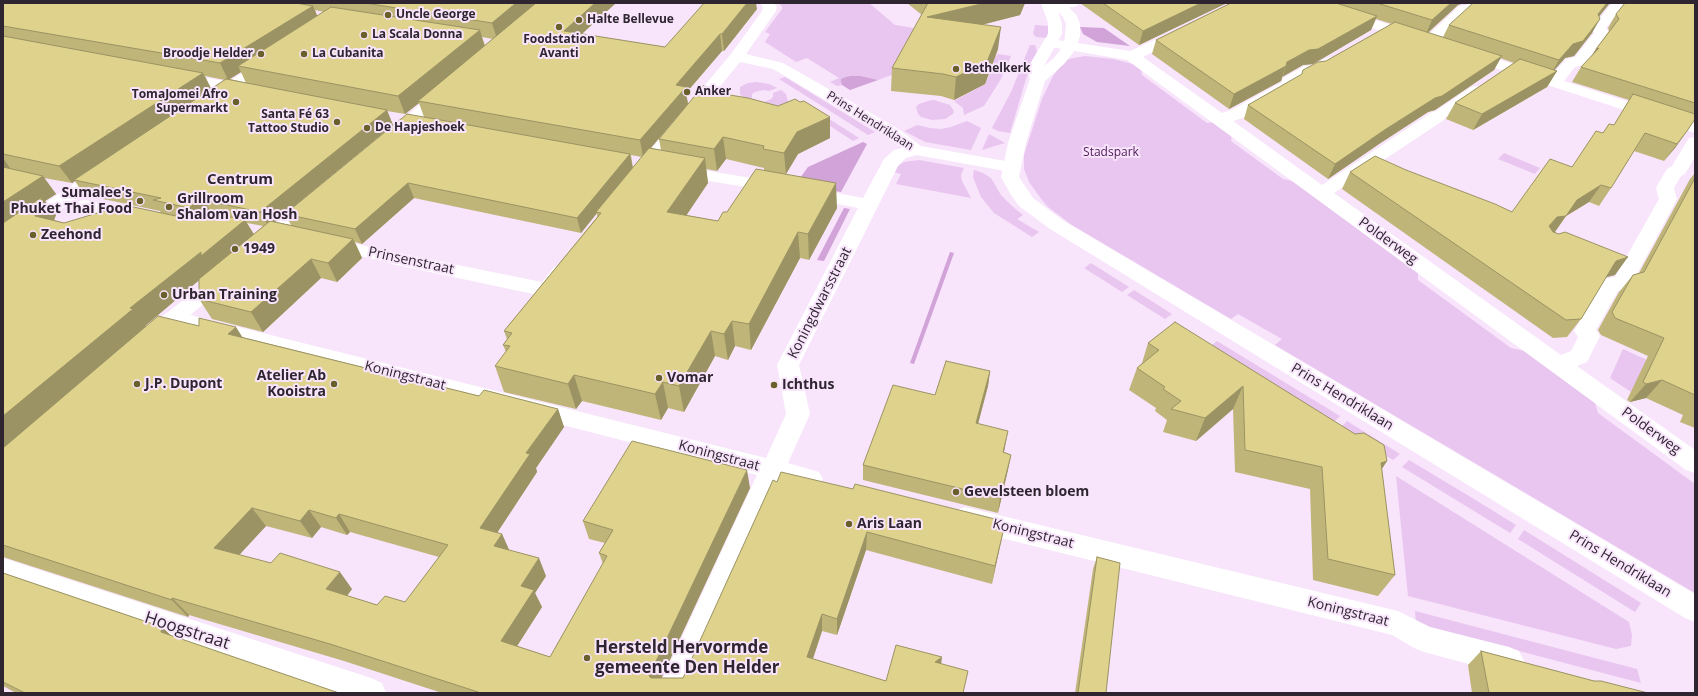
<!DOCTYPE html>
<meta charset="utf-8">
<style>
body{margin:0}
#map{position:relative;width:1698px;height:696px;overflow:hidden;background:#f8e4fb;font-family:"Open Sans",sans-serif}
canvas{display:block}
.frame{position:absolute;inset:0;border:4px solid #2e2530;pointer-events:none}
</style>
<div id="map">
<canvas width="1698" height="696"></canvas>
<div class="frame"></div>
</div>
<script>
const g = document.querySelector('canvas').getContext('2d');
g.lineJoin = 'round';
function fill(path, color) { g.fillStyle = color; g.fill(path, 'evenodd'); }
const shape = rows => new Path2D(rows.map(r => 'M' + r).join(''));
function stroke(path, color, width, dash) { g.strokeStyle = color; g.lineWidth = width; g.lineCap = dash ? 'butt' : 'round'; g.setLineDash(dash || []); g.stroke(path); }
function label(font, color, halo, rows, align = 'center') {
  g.font = font + ' "Open Sans",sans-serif'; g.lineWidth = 4; g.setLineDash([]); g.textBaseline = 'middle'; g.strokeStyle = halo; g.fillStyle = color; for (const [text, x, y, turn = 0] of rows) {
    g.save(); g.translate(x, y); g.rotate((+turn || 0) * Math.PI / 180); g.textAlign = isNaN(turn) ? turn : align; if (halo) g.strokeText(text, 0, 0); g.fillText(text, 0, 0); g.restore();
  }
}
const green = shape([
 [778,3,869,3,895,25,920,29,897,73,878,80,851,76,841,82,842,85,837,86,830,82,839,78,807,58,796,62,765,42,770,34,765,32,782,9,782,6],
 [1035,25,1049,26,1047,38,1036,37,1033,34],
 [1030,45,1035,45,1037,51,1026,79,1010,133,998,131,992,128,1011,92],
 [998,54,1011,56,1001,79,984,106,964,115,963,108,954,101,978,88,983,79,987,80,994,63,991,60],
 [1085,56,1113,59,1133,64,1141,68,1142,75,1207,123,1215,122,1232,135,1231,141,1283,179,1298,182,1418,270,1418,280,1511,348,1529,352,1594,399,1598,413,1695,484,1695,593,1275,345,1282,339,1238,314,1231,319,1072,225,1048,207,1042,200,1029,182,1024,169,1024,155,1042,99,1053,76,1063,63,1069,59],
 [785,77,875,132,868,135,779,79],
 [756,82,769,84,777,88,769,91,763,90,755,92,752,94,752,98,746,101,740,94,740,87,748,83],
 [781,90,786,94,788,102,783,107,756,101,764,102,771,99,773,97,773,93],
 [934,100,950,105,954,111,953,114,945,119,932,120,921,117,918,114,916,107,919,104,928,101],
 [809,106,859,138,853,141,803,108],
 [967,121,981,128,971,150,925,142,904,131,917,125,930,128,941,129,951,127],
 [989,134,1005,143,982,150],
 [1504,153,1540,168,1535,174,1498,159],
 [919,160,964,168,961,175,962,181,971,198,896,184,901,174,894,172,896,167,904,162],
 [974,170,983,173,991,178,1001,195,1013,207,1023,215,1017,219,1039,232,1032,237,994,213,981,197,973,177],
 [1091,263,1129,287,1122,292,1084,268],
 [1134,290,1172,314,1165,319,1127,295],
 [1217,341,1340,416,1333,423,1211,346],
 [1623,349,1647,360,1631,392,1610,378],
 [1347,421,1400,454,1393,460,1340,428],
 [1409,460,1474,499,1516,525,1510,533,1402,467],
 [1396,476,1629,622,1632,635,1631,646,1616,649,1408,596],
 [1524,530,1641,603,1635,612,1518,539],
 [1415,611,1637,669,1641,683,1416,624]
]);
const forest = shape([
 [1080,27,1104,28,1130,46,1097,42,1083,34],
 [851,76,860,76,878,80,850,90,842,85,841,82,841,79,846,77],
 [863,142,867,144,841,192,795,185,808,167],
 [844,208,850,209,824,261,817,260],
 [950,252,954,253,914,364,910,363]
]);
const pedestrian = shape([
 [267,59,272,60,274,63,272,66,235,90,230,91,225,90,223,87,225,84,262,60,267,59],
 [1476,86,1481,87,1483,90,1481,93,1443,119,1438,121,1433,119,1430,116,1433,113,1471,87,1476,86],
 [442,89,447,90,449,93,447,96,400,136,395,138,390,136,387,133,390,130,437,90,442,89],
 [311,198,317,199,319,203,317,207,271,246,265,248,259,246,256,242,259,238,305,199,311,198],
 [85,200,141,212,144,216,141,220,135,221,79,209,77,205,79,201,85,200],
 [331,238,405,255,408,259,405,263,399,265,325,248,322,244,325,240,331,238],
 [219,275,226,277,228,281,226,285,181,323,174,325,167,323,164,318,167,313,212,277,219,275]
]);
const minor = shape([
 [760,3,774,3,777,7,776,11,746,54,783,63,897,128,921,146,1011,162,1017,163,1020,167,1017,171,1011,172,916,155,906,158,898,166,799,365,810,414,788,463,819,472,823,479,819,486,810,489,780,481,686,693,656,693,757,475,178,326,158,344,150,347,142,344,139,339,142,334,166,313,174,311,766,458,786,414,777,365,858,208,801,197,798,193,801,189,807,187,863,198,884,159,894,150,902,148,885,136,773,69,740,62,647,176,641,177,635,176,632,172,635,168,731,54,762,11,763,7,760,3],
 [1045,3,1079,3,1077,6,1072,7,1050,10,1045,9,1043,6,1045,3],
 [1301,3,1322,3,1419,34,1421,37,1419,40,1414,41,1409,40,1303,6,1301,3],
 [1469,3,1484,3,1475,13,1467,14,1434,45,1429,46,1424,45,1422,42,1424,39,1459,6,1467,5,1469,3],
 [1612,3,1626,3,1606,28,1609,32,1584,65,1575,67,1564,81,1695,123,1695,133,1464,58,1461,55,1464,52,1469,50,1551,76,1566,59,1575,57,1594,33,1591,29,1612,3],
 [1181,28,1186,29,1188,32,1186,35,1143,57,1222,113,1231,110,1282,82,1283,78,1304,66,1313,65,1329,57,1334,59,1337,62,1334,65,1320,73,1312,74,1297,83,1296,87,1243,118,1233,121,1322,185,1432,112,1438,111,1444,112,1446,116,1444,120,1334,193,1561,355,1571,351,1578,337,1574,331,1604,279,1615,277,1659,199,1656,188,1665,172,1668,168,1672,166,1689,138,1695,137,1695,157,1685,174,1681,176,1674,188,1677,199,1629,289,1618,291,1596,330,1600,336,1587,362,1577,366,1695,450,1695,473,1686,470,1127,60,1051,47,1046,46,1044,43,1046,40,1051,39,1130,51,1181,28],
 [180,73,230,82,236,84,238,87,236,90,230,92,174,81,172,78,174,75,180,73],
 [105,166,111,167,114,171,111,175,10,244,3,246,3,231,99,167,105,166],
 [679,166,781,183,784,187,781,191,775,192,673,175,670,171,673,167,679,166],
 [399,253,542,282,554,267,561,265,568,267,571,272,554,295,547,297,392,264,389,259,392,254,399,253],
 [965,507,1398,611,1430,627,1509,647,1519,651,1524,661,1519,671,1509,675,1424,652,1414,648,1392,635,965,529,956,526,952,518,956,510,965,507],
 [3,558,371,678,382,683,386,693,328,693,3,582,3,558]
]);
const secondary = shape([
 [1041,3,1065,3,1077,16,1080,24,1080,36,1076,49,1064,64,1045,81,1026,143,1019,177,1033,198,1064,221,1695,594,1695,622,1685,618,1050,229,1019,206,1011,195,1001,177,1008,143,1030,79,1028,67,1048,34,1048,23,1041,3],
 [1058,12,1063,17,1066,24,1064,45,1054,58,1044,66,1062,34,1062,23,1058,12]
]);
const wall = shape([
 [3,3,616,3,582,34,665,47,757,9,724,51,722,51,686,93,688,104,651,148,661,150,659,139,721,89,722,94,830,138,798,154,786,174,837,208,809,260,800,258,751,350,735,346,728,360,715,356,684,412,668,408,661,420,582,401,576,409,504,392,495,366,506,352,503,345,507,339,504,331,597,217,597,213,581,233,414,198,362,244,355,242,362,258,337,282,321,278,263,332,212,319,199,299,199,280,145,326,242,337,479,396,558,409,564,427,536,468,537,472,497,533,502,534,509,550,546,576,535,593,542,607,517,646,550,657,603,564,599,553,605,543,589,539,583,521,750,488,661,678,683,678,777,482,994,525,1004,528,992,584,866,550,837,635,822,631,813,659,886,681,941,664,964,693,442,693,344,661,189,615,188,617,3,557],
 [315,10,324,12,317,16],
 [482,37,493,39,485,45],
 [241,72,246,83,230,79],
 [205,76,225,80,211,89],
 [419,103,424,117,285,214,291,225,275,222,393,125,387,111,405,114],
 [631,155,642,157,633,168],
 [726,159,764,168,764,170,727,212,718,221,686,215,708,183,706,169,717,171],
 [44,178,72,183,75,181,84,195,160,211,161,213,64,223,54,220,56,215,45,201,56,194],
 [247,223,263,226,254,234],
 [266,526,312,538,321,527,347,535,350,532,439,557,405,602,377,605,347,596,352,589,239,555],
 [907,3,1025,3,1020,15,981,25,998,49,985,84,954,100,941,96,891,91,892,68,922,15],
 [1080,3,1227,3,1139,45],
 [1231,3,1464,3,1458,5,1428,33,1443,37,1449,25,1599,16,1592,33,1574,56,1565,58,1554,70,1557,71,1547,87,1473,130,1446,119,1455,103,1514,63,1500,58,1494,70,1435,110,1428,112,1379,144,1328,179,1244,119,1248,105,1326,61,1392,24,1376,19,1371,30,1313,64,1303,65,1282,77,1281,81,1229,109,1152,54,1156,40],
 [1695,3,1695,119,1687,131,1675,148,1664,161,1634,151,1611,188,1599,206,1589,202,1566,216,1555,232,1615,275,1606,277,1581,319,1567,337,1553,338,1342,189,1350,172,1406,170,1512,212,1572,167,1603,133,1614,125,1629,100,1572,82,1581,67,1591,57,1596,49,1609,31,1608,28,1616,14],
 [1695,173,1695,428,1680,422,1683,415,1646,398,1630,402,1627,400,1648,356,1601,335,1598,330,1619,292,1633,275,1639,273,1690,179],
 [1175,322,1387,461,1381,470,1395,575,1378,596,1313,580,1310,489,1235,472,1233,409,1196,441,1163,432,1167,420,1155,411,1156,408,1129,390,1137,368,1142,363,1148,343],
 [990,371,988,386,978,424,1005,447,1004,452,1011,455,998,513,863,480,863,465,935,395],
 [1097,557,1106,693,1075,693,1093,569],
 [3,573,162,627,171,636,339,693,16,693,3,686],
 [1481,651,1594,681,1648,693,1472,693,1468,665]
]);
const shadedWall = shape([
 [516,3,540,3,497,39,492,23],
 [595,3,616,3,567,47,564,31],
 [747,3,756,3,757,9,724,51,722,34],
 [985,3,1025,3,1020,15,926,39,927,17],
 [1201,3,1227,3,1139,45,1143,31],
 [1451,3,1464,3,1458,5,1426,34,1432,20],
 [1607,3,1610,3,1590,28,1598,14],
 [313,6,320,22,238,66,241,72,228,80,220,63],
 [1377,16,1371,30,1313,64,1303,65,1282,77,1287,62,1309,50],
 [1600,19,1592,33,1574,56,1565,58,1551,74,1557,71,1547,87,1473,130,1482,114,1551,74,1559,60,1573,44],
 [1001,27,998,49,985,84,954,100,956,77],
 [480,30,485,48,418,101,419,103,405,114,398,96],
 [720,34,722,51,686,93,688,104,643,157,640,140,676,85],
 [1599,48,1587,63,1596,49],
 [1502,56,1494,70,1435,110,1428,112,1379,144,1328,179,1335,164,1386,129],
 [1286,66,1281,81,1229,109,1234,94],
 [203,73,212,90,74,180,75,181,72,183,59,166],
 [721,89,723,110,718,93],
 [387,110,393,125,269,227,260,212],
 [830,117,830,138,798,154,786,174,784,153,797,132],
 [1687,131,1675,148,1664,161,1677,144],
 [723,137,726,159,717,171,714,149],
 [630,154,633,169,596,212,597,213,581,233,577,218],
 [3,158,12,171,3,175],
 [705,158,708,183,672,237,667,212],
 [43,176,56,194,45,201,56,215,49,234,3,229,3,202],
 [408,183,414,198,362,244,355,229],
 [836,183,837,208,809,260,808,234],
 [1601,185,1589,202,1566,216,1554,233,1549,226,1557,217,1577,200],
 [204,200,213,216,199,223,189,208,197,201],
 [245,220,256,238,210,271,145,326,147,328,3,449,3,416,130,308,201,252],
 [798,232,800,258,751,350,749,324],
 [353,239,362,258,337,282,328,263],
 [1628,257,1615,275,1603,278,1616,261],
 [311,259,321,278,263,332,251,312],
 [732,321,735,346,728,360,724,334],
 [236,327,248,346,228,334],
 [711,331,715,356,684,412,679,386],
 [990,371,988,386,974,439,976,423],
 [574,375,582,401,576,409,568,384],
 [1662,380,1646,398,1630,402,1646,384],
 [663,382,668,408,661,420,655,394],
 [1243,386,1233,409,1196,441,1205,418],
 [558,409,564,427,536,468,537,472,489,545,480,528,526,453],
 [1008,431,1005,447,1000,467,1003,452],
 [1011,455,1008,470,998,513,1000,498],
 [1387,461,1372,484,1381,463],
 [747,470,750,488,655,692,649,676],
 [252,508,266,526,229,566,214,548],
 [309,510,321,527,312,538,300,521],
 [339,514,350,532,347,535,336,518],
 [1004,528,1000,545,992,584,995,566],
 [867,532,866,550,837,635,837,619],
 [502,534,510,552,494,546],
 [539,558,546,576,535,593,542,607,510,657,501,641,521,586],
 [340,572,352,589,339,606,326,589],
 [172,598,189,615,188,617,172,600],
 [822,614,822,631,808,673,807,657],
 [162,627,180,644,161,632],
 [942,657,940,673,935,662]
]);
const building = shape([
 [3,3,296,3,313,6,220,63,3,26,3,3],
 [365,3,516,3,492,23,365,3],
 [536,3,595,3,564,31,665,47,704,3,747,3,722,34,720,34,676,85,686,87,640,140,418,101,536,3],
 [928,3,985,3,927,17,1001,27,987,62,956,77,943,74,892,68,928,3],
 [1103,3,1201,3,1143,31,1103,3],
 [1231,3,1336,3,1377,16,1318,49,1309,50,1287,62,1286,66,1234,94,1156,40,1231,3],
 [1377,3,1451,3,1432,20,1377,3],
 [1473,3,1607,3,1598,14,1600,19,1583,41,1573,44,1559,60,1449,25,1473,3],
 [1625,3,1695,3,1695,103,1581,67,1599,48,1596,49,1619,19,1616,14,1625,3],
 [331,7,480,30,398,96,238,66,331,7],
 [1395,22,1502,56,1442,96,1435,98,1386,129,1335,164,1248,105,1302,74,1303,70,1318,62,1326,61,1395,22],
 [3,36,203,73,59,166,3,154,3,36],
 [1520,59,1557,71,1482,114,1455,103,1520,59],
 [226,79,387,110,260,212,204,200,197,201,189,208,153,200,161,198,74,180,226,79],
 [703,86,721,89,718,93,748,98,778,106,795,99,800,102,804,101,830,117,797,132,784,153,763,149,764,146,723,137,714,149,659,139,703,86],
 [1633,94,1695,114,1695,119,1687,131,1677,144,1645,133,1611,188,1601,185,1577,200,1566,216,1557,217,1549,226,1553,232,1559,234,1565,232,1628,257,1616,261,1581,319,1566,320,1350,172,1375,156,1406,170,1495,204,1512,212,1550,159,1572,167,1596,131,1603,133,1609,124,1614,125,1633,94],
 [407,114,630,154,577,218,408,183,355,229,285,214,407,114],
 [649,148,705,158,667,212,718,221,723,212,727,212,756,169,836,183,808,234,798,232,749,324,732,321,724,334,711,331,679,386,663,382,655,394,574,375,568,384,495,366,510,346,503,345,512,333,504,331,601,213,596,212,649,148],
 [3,167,43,176,3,202,3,167],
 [1695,178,1695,395,1662,380,1646,384,1643,382,1664,338,1615,318,1612,312,1633,275,1644,272,1695,178],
 [42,197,35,216,64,223,124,205,190,219,198,218,206,212,245,220,201,256,201,252,130,308,133,309,3,416,3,223,42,197],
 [270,221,353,239,328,263,311,259,251,312,199,299,199,279,270,221],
 [158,316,199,326,199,318,236,327,228,334,479,396,484,390,558,409,526,453,530,454,480,528,502,534,494,546,539,558,521,586,534,590,501,641,550,657,607,556,599,553,613,530,583,521,632,441,747,470,649,676,651,678,683,678,773,480,777,482,781,472,853,489,855,484,995,519,994,525,1004,528,995,566,867,532,837,619,822,614,807,657,886,681,896,645,942,657,935,662,968,671,963,693,481,693,330,644,172,598,172,600,3,545,3,448,158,316],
 [252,508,300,521,309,510,336,518,339,514,448,545,405,602,385,596,377,605,326,589,340,572,280,553,271,563,214,548,252,508],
 [1175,322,1355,434,1364,433,1384,445,1387,461,1381,463,1395,575,1328,559,1322,467,1245,450,1243,386,1205,418,1171,409,1181,401,1163,389,1165,387,1137,368,1159,350,1148,343,1175,322],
 [946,361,990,371,976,423,1008,431,1003,452,1011,455,1000,498,863,465,893,385,935,395,946,361],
 [1097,557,1120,563,1106,693,1078,693,1097,557],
 [3,573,162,627,161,632,339,693,25,693,3,682,3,573],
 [1481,651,1594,681,1601,681,1648,693,1489,693,1481,651]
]);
const markers = [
 [388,15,4,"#685f2b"],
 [579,20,4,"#685f2b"],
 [559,27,4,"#685f2b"],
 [364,35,4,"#685f2b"],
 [261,54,4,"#685f2b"],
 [304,54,4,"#685f2b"],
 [956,69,4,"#685f2b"],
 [687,92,4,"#685f2b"],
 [236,102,4,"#685f2b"],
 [337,122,4,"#685f2b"],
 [367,128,4,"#685f2b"],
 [140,201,4,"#685f2b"],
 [169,207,4,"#685f2b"],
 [33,235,4,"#685f2b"],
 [235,249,4,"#685f2b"],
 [164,295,4,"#685f2b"],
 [659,378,4,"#685f2b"],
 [137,384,4,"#685f2b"],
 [334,384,4,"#685f2b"],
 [774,385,4,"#685f2b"],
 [956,492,4,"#685f2b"],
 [849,524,4,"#685f2b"],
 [587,658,4,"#685f2b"]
];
const farPoinames = [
 ["Uncle George",396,15],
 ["Halte Bellevue",587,20],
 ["La Scala Donna",372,35],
 ["Foodstation",559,40,"center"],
 ["Avanti",559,54,"center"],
 ["Broodje Helder",253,54,"right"],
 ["La Cubanita",312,54],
 ["Bethelkerk",964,69],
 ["Anker",695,92],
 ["TomaJomei Afro",228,95,"right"],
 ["Supermarkt",228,109,"right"],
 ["Santa Fé 63",329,115,"right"],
 ["Tattoo Studio",329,129,"right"],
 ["De Hapjeshoek",375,128]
];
const farStreetnames = [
 ["Prins Hendriklaan",870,121,32]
];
const farParknames = [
 ["Stadspark",1111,153]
];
const poiNames = [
 ["Sumalee's",132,193,"right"],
 ["Phuket Thai Food",132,209,"right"],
 ["Grillroom",177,199],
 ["Shalom van Hosh",177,215],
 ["Zeehond",41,235],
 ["1949",243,249],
 ["Urban Training",172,295],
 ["Atelier Ab",326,376,"right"],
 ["Kooistra",326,392,"right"],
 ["Vomar",667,378],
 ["J.P. Dupont",145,384],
 ["Ichthus",782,385],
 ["Gevelsteen bloem",964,492],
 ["Aris Laan",857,524]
];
const streetNames = [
 ["Polderweg",1388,241,36],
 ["Prinsenstraat",411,261,12],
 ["Koningdwarsstraat",820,303,-63],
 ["Koningstraat",405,376,14],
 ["Prins Hendriklaan",1342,397,31],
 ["Polderweg",1651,431,36],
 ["Koningstraat",719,456,15],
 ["Koningstraat",1033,534,14],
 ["Prins Hendriklaan",1620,564,31],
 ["Koningstraat",1348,612,14]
];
const neighbourhoodNames = [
 ["Centrum",240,180]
];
const nearStreetnames = [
 ["Hoogstraat",187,631,18]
];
const nearPoinames = [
 ["Hersteld Hervormde",595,648],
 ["gemeente Den Helder",595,668]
];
fill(green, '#e9c6f0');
fill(forest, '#d1a3d9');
fill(pedestrian, '#fff');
fill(minor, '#fff');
fill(secondary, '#fff');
fill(wall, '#bfb579');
fill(shadedWall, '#9b9363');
fill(building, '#ded28d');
stroke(building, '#9b9363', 1);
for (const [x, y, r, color] of markers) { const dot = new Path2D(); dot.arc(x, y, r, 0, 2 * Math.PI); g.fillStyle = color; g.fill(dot); stroke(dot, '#f8e4fb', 1.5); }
label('bold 12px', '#2e2530', '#f8e4fb', farPoinames, 'left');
label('12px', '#2e2530', '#f8e4fb', farStreetnames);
label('12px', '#4f1959', '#f8e4fb', farParknames);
label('bold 14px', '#2e2530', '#f8e4fb', poiNames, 'left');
label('14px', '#2e2530', '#f8e4fb', streetNames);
label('bold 15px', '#2e2530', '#f8e4fb', neighbourhoodNames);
label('17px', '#2e2530', '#f8e4fb', nearStreetnames);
label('bold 17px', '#2e2530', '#f8e4fb', nearPoinames, 'left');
</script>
